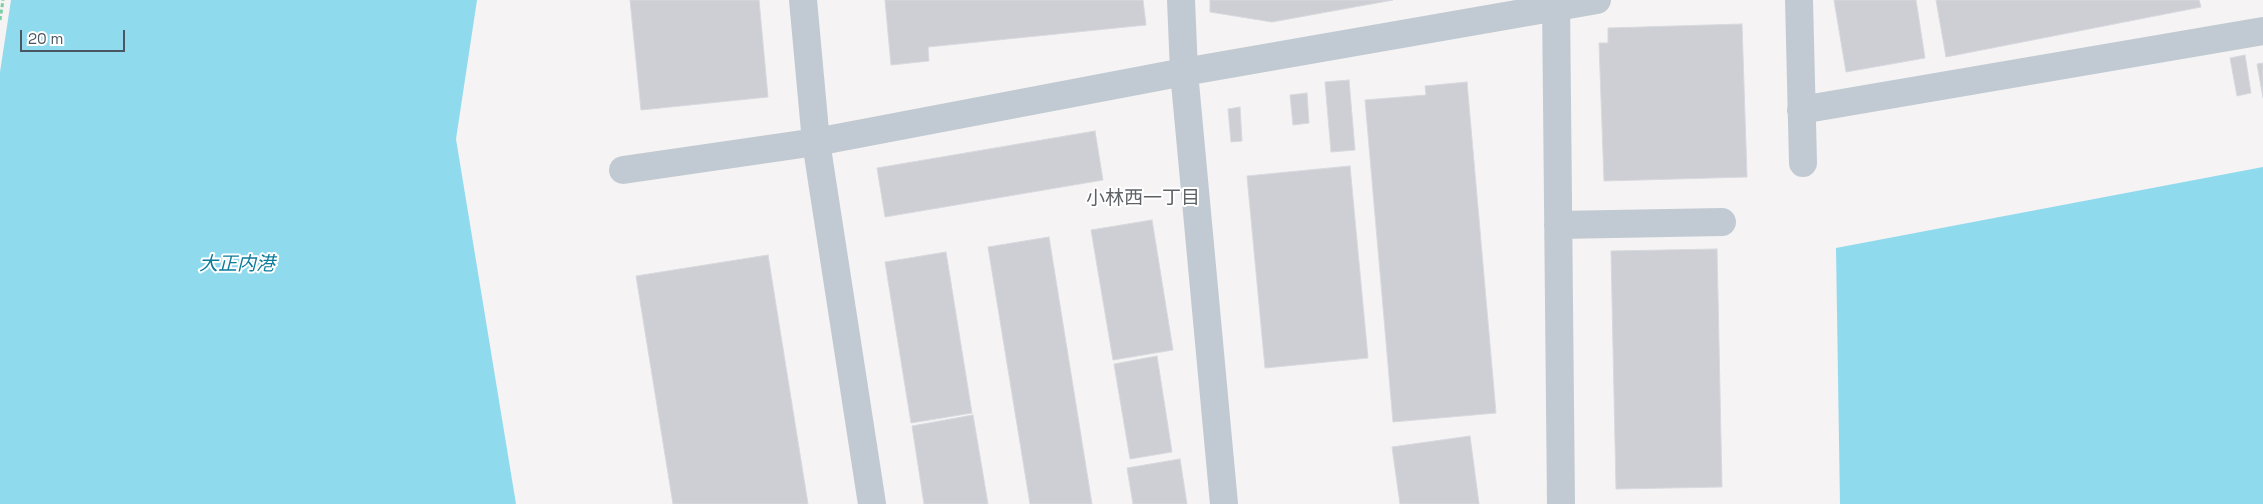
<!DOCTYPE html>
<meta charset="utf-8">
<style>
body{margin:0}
#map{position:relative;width:2263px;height:504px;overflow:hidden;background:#f5f3f3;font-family:"Space Grotesk",sans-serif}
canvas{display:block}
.scale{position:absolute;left:20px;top:30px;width:105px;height:22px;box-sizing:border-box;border:2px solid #4a5661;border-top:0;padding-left:6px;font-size:15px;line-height:18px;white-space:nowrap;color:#4a5661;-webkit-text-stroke:4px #fff;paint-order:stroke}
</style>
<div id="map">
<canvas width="2263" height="504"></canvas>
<div class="scale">20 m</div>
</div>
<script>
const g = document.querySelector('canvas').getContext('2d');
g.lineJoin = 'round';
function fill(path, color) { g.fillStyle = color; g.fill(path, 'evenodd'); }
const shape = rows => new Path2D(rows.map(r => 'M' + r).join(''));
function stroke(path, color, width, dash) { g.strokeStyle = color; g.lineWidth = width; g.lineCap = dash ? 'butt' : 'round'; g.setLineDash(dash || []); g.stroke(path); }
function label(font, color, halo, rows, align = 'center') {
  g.font = font + ' "Space Grotesk","Noto Sans JP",sans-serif'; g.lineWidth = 4; g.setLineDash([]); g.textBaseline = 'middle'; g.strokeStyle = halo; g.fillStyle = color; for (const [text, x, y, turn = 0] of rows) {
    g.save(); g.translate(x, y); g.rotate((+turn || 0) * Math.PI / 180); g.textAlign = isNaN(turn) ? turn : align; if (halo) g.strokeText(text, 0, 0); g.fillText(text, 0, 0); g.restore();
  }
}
const water = shape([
 [0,0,477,0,456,139,516,504,0,504],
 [2263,167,2263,504,1840,504,1836,248]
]);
const pier = shape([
 [0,0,11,0,0,72]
]);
const building = shape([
 [630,0,759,0,768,97,641,110,630,0],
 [885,0,1143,0,1146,25,928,47,929,61,891,65,885,0],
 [1210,0,1393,0,1272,22,1210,12,1210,0],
 [1834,0,1916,0,1925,58,1846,72,1834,0],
 [1936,0,2199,0,2201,7,1946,57,1936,0],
 [1742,24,1747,177,1604,181,1599,43,1608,43,1608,28,1742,24],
 [2245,55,2251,93,2237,96,2230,58,2245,55],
 [2263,63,2263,98,2257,64,2263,63],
 [1349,80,1355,150,1331,152,1325,82,1349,80],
 [1467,82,1496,413,1393,422,1365,100,1426,95,1425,86,1467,82],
 [1307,93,1309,123,1293,125,1290,95,1307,93],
 [1240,107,1242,141,1231,142,1228,109,1240,107],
 [1095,131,1103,180,885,217,877,168,1095,131],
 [1350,166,1368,358,1265,368,1247,176,1350,166],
 [1152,220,1173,350,1113,360,1091,230,1152,220],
 [1049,237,1092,504,1030,504,988,247,1049,237],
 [1717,249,1722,487,1616,489,1611,251,1717,249],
 [946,252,972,413,911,423,885,262,946,252],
 [768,255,808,504,673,504,636,276,768,255],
 [1157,356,1172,452,1130,459,1114,364,1157,356],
 [973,415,988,504,924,504,912,426,973,415],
 [1470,436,1479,504,1400,504,1392,447,1470,436],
 [1180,459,1187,504,1133,504,1127,468,1180,459]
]);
const path = shape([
 [0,20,3,0]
]);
const minor = shape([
 [803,0,816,142,872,504],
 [1181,0,1184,72,1224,504],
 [1556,0,1561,504],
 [1799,0,1803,163],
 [1801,110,2263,31],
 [623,170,816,142,1184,72,1597,0],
 [1558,225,1722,222]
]);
const neighbourhoodNames = [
 ["小林西一丁目",1143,199]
];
const waterNames = [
 ["大正内港",237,265]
];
fill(water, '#90daee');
fill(pier, '#f5f3f3');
fill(building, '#cdcfd5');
stroke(building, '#d7d9de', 1);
stroke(path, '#7ad0a6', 3, [4, 2.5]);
stroke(minor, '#c1cad2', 28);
label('19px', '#5f6368', '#fff', neighbourhoodNames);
label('italic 19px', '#0c7c9b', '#fff', waterNames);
</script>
